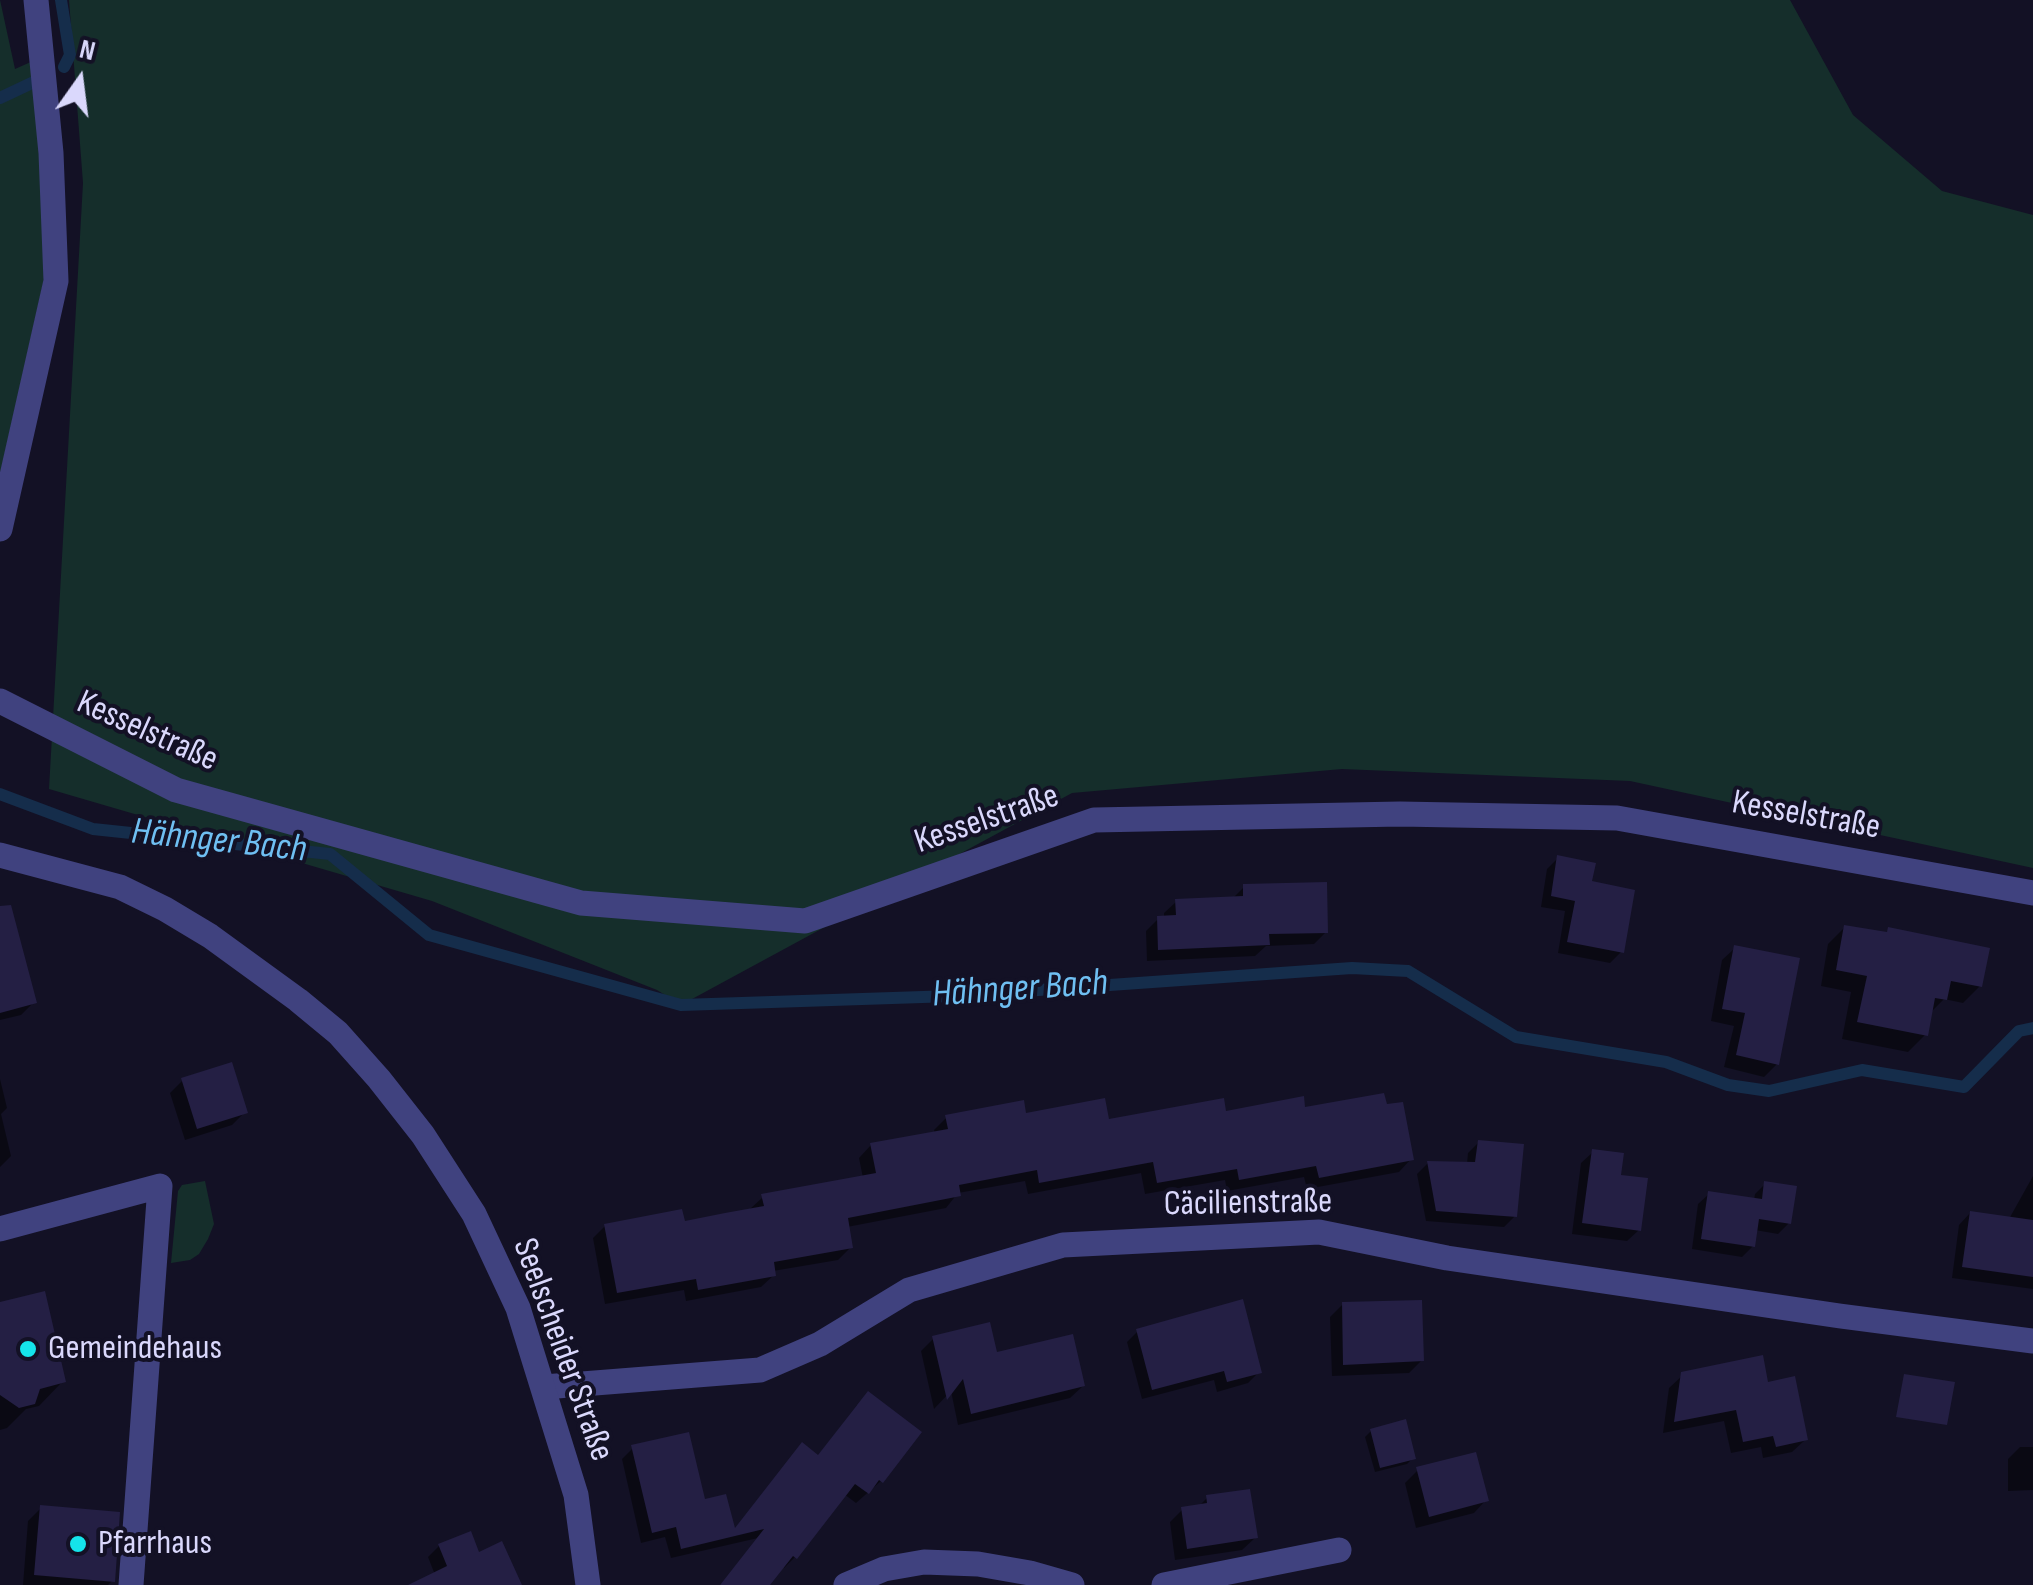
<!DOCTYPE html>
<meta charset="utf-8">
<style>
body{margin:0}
#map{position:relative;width:2033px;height:1585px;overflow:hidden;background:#131125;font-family:"Sofia Sans Condensed",sans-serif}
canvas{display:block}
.north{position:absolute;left:30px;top:30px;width:100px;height:100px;-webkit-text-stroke:8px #131125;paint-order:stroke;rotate:14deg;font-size:28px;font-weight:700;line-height:40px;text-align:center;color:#dad8fc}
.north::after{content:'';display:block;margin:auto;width:35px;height:45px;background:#dad8fc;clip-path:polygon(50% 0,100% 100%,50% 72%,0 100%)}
</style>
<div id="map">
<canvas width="2033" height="1585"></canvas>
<div class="north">N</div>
</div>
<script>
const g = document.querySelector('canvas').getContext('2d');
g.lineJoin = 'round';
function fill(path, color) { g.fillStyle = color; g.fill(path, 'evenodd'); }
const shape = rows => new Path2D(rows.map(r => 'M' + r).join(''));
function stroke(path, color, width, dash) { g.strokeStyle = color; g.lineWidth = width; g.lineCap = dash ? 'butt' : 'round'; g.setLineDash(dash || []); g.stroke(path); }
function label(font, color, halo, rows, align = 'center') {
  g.font = font + ' "Sofia Sans Condensed",sans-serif'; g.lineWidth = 8; g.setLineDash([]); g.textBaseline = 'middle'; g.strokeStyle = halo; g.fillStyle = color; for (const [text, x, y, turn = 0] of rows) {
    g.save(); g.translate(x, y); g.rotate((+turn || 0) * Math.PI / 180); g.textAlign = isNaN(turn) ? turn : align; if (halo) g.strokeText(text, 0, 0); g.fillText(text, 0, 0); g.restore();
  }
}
const green = shape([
 [0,0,15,69,42,57,44,279,0,475],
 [69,0,1790,0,1853,115,1942,191,2033,215,2033,868,1630,781,1342,769,1072,793,681,1005,657,990,432,901,49,789,83,183],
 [205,1181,214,1224,208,1239,199,1254,190,1260,171,1263,178,1191,182,1185]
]);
const shadow = shape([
 [1558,858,1589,883,1621,952,1610,963,1558,953,1565,911,1541,907,1547,869],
 [1244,887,1326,932,1314,944,1266,946,1255,956,1147,961,1146,931,1158,919,1164,918,1164,913,1177,901,1232,899],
 [1845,927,1884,935,1889,930,1980,986,1963,1003,1944,999,1929,1014,1925,1035,1908,1052,1842,1039,1851,992,1821,986,1828,944],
 [1735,948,1777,1064,1764,1077,1724,1067,1734,1026,1711,1021,1722,960],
 [0,965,34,1002,21,1015,0,1020],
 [0,1079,7,1108,1,1114,11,1156,0,1167],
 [183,1080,245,1112,232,1125,185,1140,170,1093],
 [1303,1110,1411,1159,1399,1172,1307,1189,1304,1177,1227,1191,1225,1180,1145,1194,1141,1173,1028,1194,1025,1181,958,1193,946,1208,847,1227,851,1247,838,1260,773,1271,774,1275,761,1287,686,1301,684,1290,605,1304,593,1238,605,1226,683,1224,750,1209,763,1197,863,1178,859,1158,871,1145,935,1134,934,1130,947,1117,1024,1116,1107,1122],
 [1479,1142,1515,1216,1504,1227,1426,1221,1417,1174,1428,1163,1467,1164,1468,1153],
 [1593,1152,1619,1177,1639,1230,1627,1241,1572,1234,1581,1163],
 [2033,1176,2033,1289,1952,1278,1959,1225,1970,1213,2009,1219],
 [1765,1184,1789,1223,1778,1234,1755,1230,1753,1246,1742,1257,1692,1249,1698,1204,1709,1194,1754,1200,1755,1194],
 [0,1304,63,1381,39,1406,26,1409,7,1428,0,1430],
 [1343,1304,1422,1360,1409,1373,1332,1376,1330,1317],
 [1138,1331,1259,1372,1248,1383,1217,1392,1214,1380,1142,1399,1127,1342],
 [934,1338,996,1355,1083,1386,1070,1398,958,1425,951,1391,934,1409,921,1351],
 [1683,1375,1767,1385,1805,1440,1792,1452,1763,1458,1761,1447,1731,1453,1724,1421,1663,1433,1669,1388],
 [857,1405,881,1481,856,1503,844,1494,795,1557,784,1568,782,1566,767,1585,720,1585,758,1538,671,1558,665,1537,641,1543,622,1459,633,1448,703,1502,733,1531,817,1457],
 [1371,1431,1413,1458,1407,1464,1375,1472,1365,1437],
 [2020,1447,2033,1447,2033,1490,2008,1491,2008,1459],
 [1418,1470,1486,1500,1474,1513,1416,1528,1405,1483],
 [1207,1498,1255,1538,1242,1550,1175,1560,1170,1522,1183,1509,1198,1507],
 [41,1508,112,1581,108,1585,23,1585,28,1521],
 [439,1546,478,1555,515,1585,439,1585,428,1557]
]);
const stream = shape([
 [61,0,70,55,64,67],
 [0,98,36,81],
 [0,794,93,829,330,854,429,935,681,1005,953,996,1352,968,1408,971,1516,1037,1666,1062,1728,1085,1769,1091,1862,1070,1964,1087,2019,1031,2033,1028]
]);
const building = shape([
 [1557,855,1596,863,1592,881,1635,890,1624,953,1567,942,1575,901,1551,896],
 [1327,882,1328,933,1269,934,1270,945,1158,950,1157,916,1176,915,1175,899,1243,896,1243,884],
 [11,905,37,1003,0,1013,0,906],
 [1844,925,1887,932,1888,927,1990,948,1982,987,1951,981,1947,1000,1935,998,1928,1036,1857,1022,1867,976,1836,970],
 [1734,945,1800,958,1779,1065,1736,1055,1745,1013,1722,1009],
 [232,1062,248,1113,197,1129,181,1078],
 [1384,1093,1387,1104,1403,1102,1414,1160,1319,1178,1316,1166,1239,1180,1237,1169,1157,1183,1153,1162,1039,1183,1037,1170,959,1185,961,1196,848,1218,853,1248,774,1262,776,1276,698,1290,696,1279,617,1293,604,1224,682,1209,685,1221,725,1213,764,1206,761,1194,876,1173,870,1143,948,1129,945,1115,1024,1100,1026,1113,1105,1098,1109,1119,1224,1098,1226,1111,1304,1096,1305,1107],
 [1478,1140,1524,1144,1517,1217,1436,1211,1427,1161,1475,1162],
 [1592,1149,1624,1153,1621,1175,1648,1178,1641,1231,1582,1223],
 [1764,1181,1797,1186,1791,1224,1759,1219,1755,1247,1701,1239,1708,1191,1762,1199],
 [1970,1211,2033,1220,2033,1277,1962,1267],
 [45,1291,66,1382,40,1389,35,1404,19,1408,0,1395,0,1302],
 [1243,1299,1262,1373,1227,1382,1224,1371,1152,1390,1136,1329],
 [1422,1300,1424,1361,1343,1365,1342,1302],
 [990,1322,997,1352,1073,1334,1085,1386,971,1414,963,1379,947,1400,932,1336],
 [1763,1355,1768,1382,1795,1376,1808,1440,1776,1447,1773,1436,1743,1442,1736,1410,1674,1422,1681,1372],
 [1904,1374,1955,1382,1947,1425,1896,1417],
 [868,1391,922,1432,883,1483,879,1480,869,1494,855,1484,797,1559,793,1556,770,1585,720,1585,764,1529,681,1549,676,1527,652,1533,631,1445,689,1432,705,1499,726,1494,735,1528,802,1442,818,1455],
 [1406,1419,1416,1459,1380,1468,1370,1429],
 [1476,1452,1489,1501,1429,1517,1416,1467],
 [1250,1489,1258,1538,1187,1549,1181,1507,1207,1503,1206,1495],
 [40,1505,120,1512,115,1582,34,1575],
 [471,1531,479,1552,502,1541,522,1585,408,1585,447,1566,438,1544]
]);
const minor = shape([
 [0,529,56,281,51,153,36,0],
 [0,701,176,790,581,903,805,921,1094,820,1400,814,1617,818,2033,893],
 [0,1229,160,1186,131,1585],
 [544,1387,760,1370,820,1344,909,1290,1063,1245,1319,1232,1447,1258,1840,1316,2033,1341],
 [846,1585,884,1569,924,1562,978,1564,1030,1573,1072,1585],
 [1164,1585,1339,1550]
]);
const tertiary = shape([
 [0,855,120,887,165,909,210,936,298,1000,338,1033,379,1079,423,1135,474,1214,518,1308,576,1495,588,1585]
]);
const markers = [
 [28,1349,10,"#15e4ea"],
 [78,1544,10,"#15e4ea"]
];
const streetNames = [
 ["Kesselstraße",147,732,24],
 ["Kesselstraße",1806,816,10],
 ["Kesselstraße",987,820,-19],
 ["Cäcilienstraße",1248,1204,-1],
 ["Seelscheider Straße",562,1350,70]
];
const poiNames = [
 ["Gemeindehaus",48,1349],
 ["Pfarrhaus",98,1544]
];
const waterNames = [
 ["Hähnger Bach",219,842,6],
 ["Hähnger Bach",1020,990,-4]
];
fill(green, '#152e2b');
fill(shadow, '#0007');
stroke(stream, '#152d4b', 12);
fill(building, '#241f44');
stroke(minor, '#40427f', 25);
stroke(tertiary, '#40427f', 25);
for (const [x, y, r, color] of markers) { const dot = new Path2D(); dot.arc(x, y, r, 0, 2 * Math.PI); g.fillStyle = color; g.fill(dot); stroke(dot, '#131125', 4); }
label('35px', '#dad8fc', '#131125', streetNames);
label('35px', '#dad8fc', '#131125', poiNames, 'left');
label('italic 38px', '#6fbff2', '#131125', waterNames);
</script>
